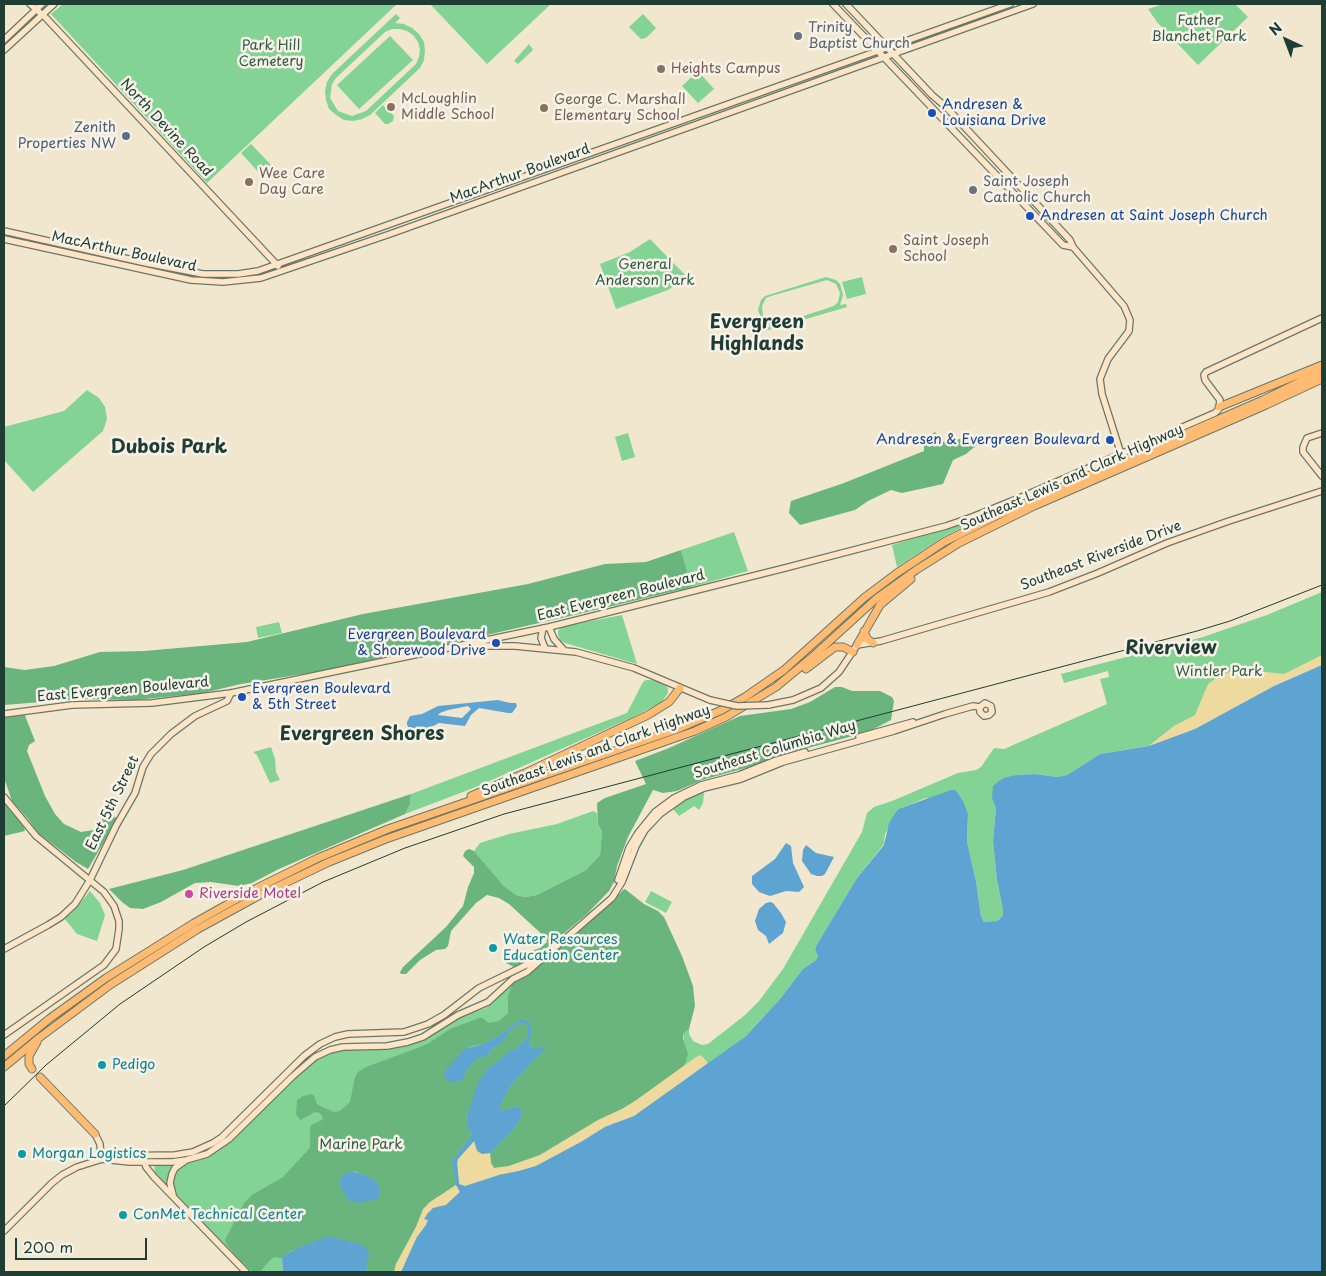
<!DOCTYPE html>
<style>
body{margin:0}
#map{position:relative;width:1326px;height:1276px;overflow:hidden;background:#f0e7ce;font-family:"Playpen Sans",sans-serif}
canvas{display:block}
.frame{position:absolute;inset:0;border:5px solid #1f3d34;pointer-events:none}
.north{position:absolute;left:1261px;top:15px;width:50px;height:50px;-webkit-text-stroke:4px #f7f3e8;paint-order:stroke;rotate:317deg;font-size:14px;font-weight:700;line-height:20px;text-align:center;color:#1f3d34}
.north::after{content:'';display:block;margin:auto;width:18px;height:22px;background:#1f3d34;clip-path:polygon(50% 0,100% 100%,50% 72%,0 100%)}
.scale{position:absolute;left:15px;top:1238px;width:132px;height:22px;box-sizing:border-box;border:2px solid #1f3d34;border-top:0;padding-left:6px;font-size:15px;line-height:18px;white-space:nowrap;color:#1f3d34;-webkit-text-stroke:4px #f7f3e8;paint-order:stroke}
</style>
<div id="map">
<canvas width="1326" height="1276"></canvas>
<div class="frame"></div>
<div class="north">N</div>
<div class="scale">200 m</div>
</div>
<script>
const g = document.querySelector('canvas').getContext('2d');
g.lineJoin = 'round';
function fill(path, color) { g.fillStyle = color; g.fill(path, 'evenodd'); }
const shape = rows => new Path2D(rows.map(r => 'M' + r).join(''));
function stroke(path, color, width, dash) { g.strokeStyle = color; g.lineWidth = width; g.lineCap = dash ? 'butt' : 'round'; g.setLineDash(dash || []); g.stroke(path); }
function label(font, color, halo, rows, align = 'center') {
  g.font = font + ' "Playpen Sans",sans-serif'; g.lineWidth = 5; g.setLineDash([]); g.textBaseline = 'middle'; g.strokeStyle = halo; g.fillStyle = color; for (const [text, x, y, turn = 0] of rows) {
    g.save(); g.translate(x, y); g.rotate((+turn || 0) * Math.PI / 180); g.textAlign = isNaN(turn) ? turn : align; if (halo) g.strokeText(text, 0, 0); g.fillText(text, 0, 0); g.restore();
  }
}
const green = shape([
 [63,4,397,4,207,183,51,14],
 [430,4,551,4,487,64],
 [1164,4,1235,4,1248,17,1198,65,1157,22,1148,9],
 [396,14,400,18,395,23,404,24,412,28,419,34,424,42,425,51,424,60,420,68,370,115,362,119,353,121,344,120,336,115,329,109,326,100,325,91,327,82,332,74],
 [392,29,400,29,407,31,413,35,418,42,420,49,419,57,416,64,366,111,352,116,338,111,330,98,332,84,336,78,385,32],
 [643,14,656,28,646,38,641,39,629,27],
 [390,36,413,60,359,109,337,85],
 [529,44,533,50,518,64,514,61],
 [698,71,714,89,698,103,682,86],
 [383,105,394,116,393,121,388,124,385,124,375,113],
 [251,144,272,166,262,176,241,153],
 [650,239,687,277,668,290,616,309,600,264,630,252],
 [826,277,836,280,840,284,843,295,840,305,846,304,847,307,765,331,764,328,770,326,762,320,758,310,761,300,765,296],
 [827,280,836,284,840,293,838,302,834,306,779,324,770,323,763,316,762,306,766,298,771,296],
 [862,277,866,294,847,299,842,282],
 [87,390,99,398,105,407,107,419,103,431,33,492,4,460,4,427,64,411],
 [628,433,635,457,622,461,615,437],
 [972,520,971,523,943,537,897,567,892,545],
 [734,532,748,571,692,587,681,550],
 [1322,592,1322,665,1174,726,1149,746,1100,754,1067,775,1057,777,1035,774,1016,775,996,808,993,841,997,880,1003,910,1003,916,997,921,984,922,981,916,976,881,967,842,968,814,926,798,898,809,885,834,884,844,857,878,816,946,815,950,818,956,816,960,803,969,780,999,746,1036,702,1068,406,1261,401,1272,366,1272,367,1269,282,1258,283,1272,250,1272,155,1173,154,1165,185,1164,217,1152,227,1144,311,1063,321,1057,330,1052,344,1049,425,1038,436,1033,459,1017,486,1008,493,1003,511,983,526,974,685,1046,683,1034,689,1029,689,1034,693,1041,702,1045,708,1044,745,1015,759,1001,783,969,862,832,867,813,874,807,892,801,958,773,976,770,981,767,994,748,1004,749,1107,704,1100,679,1109,677,1108,671,1064,683,1061,674,1203,637,1267,615],
 [622,615,637,664,565,643,560,640,558,635,558,631,561,627],
 [279,622,282,633,258,638,256,627],
 [646,680,652,680,664,684,668,688,668,693,662,702,631,718,476,787,405,814,410,804,411,794,627,713,643,682],
 [271,747,275,759,276,772,280,780,270,783,257,755,253,752],
 [704,792,703,803,699,810,694,806,679,816,672,808,687,799],
 [593,811,597,813,598,824,602,832,600,855,586,870,537,895,525,897,516,895,504,886,474,851,480,843,509,834,557,824],
 [90,891,100,903,105,915,97,941,77,934,64,918,72,913],
 [651,891,672,902,666,913,645,902]
]);
const forest = shape([
 [935,432,944,442,975,436,977,445,966,454,953,460,943,484,902,493,891,490,868,501,855,510,800,525,789,513,791,501,844,483,924,451,924,439],
 [681,550,692,587,570,616,346,667,241,684,203,693,136,700,79,699,4,705,4,667,25,670,54,666,100,652,144,651,247,642,363,614,528,584,605,564,646,562],
 [835,687,842,687,852,691,880,691,892,697,894,701,891,720,868,732,785,754,749,767,702,780,677,791,663,793,653,790,628,837,617,866,614,882,609,891,587,914,530,962,514,967,506,963,504,959,510,954,518,951,532,951,540,948,547,942,546,938,509,904,499,898,487,895,476,903,451,931,448,946,445,949,436,950,420,960,406,974,401,974,400,972,403,967,446,927,463,906,468,887,474,873,474,867,463,856,465,851,469,849,474,851,504,886,516,895,525,897,537,895,586,870,600,855,602,832,598,824,597,803,605,798,646,784,635,761,669,748,740,716,791,709,810,702],
 [24,713,35,741,29,745,27,751,45,796,55,814,64,824,81,832,94,830,105,815,118,818,88,869,76,862,38,833,28,819,12,801,4,778,4,716],
 [411,794,410,804,405,814,279,869,252,883,239,886,211,882,195,883,161,902,143,909,130,908,122,902,109,889,183,870],
 [4,801,24,827,25,831,4,836],
 [625,889,644,904,658,911,664,917,682,956,693,986,695,1006,689,1029,683,1034,683,1038,688,1054,685,1064,682,1068,635,1101,622,1109,598,1120,540,1155,509,1166,494,1168,491,1163,490,1153,511,1132,520,1120,522,1113,519,1107,516,1106,508,1110,503,1110,500,1109,500,1106,511,1085,536,1058,545,1050,536,1049,529,1045,532,1028,528,1021,522,1019,516,1022,502,1034,484,1044,472,1046,464,1049,458,1056,461,1081,466,1071,476,1059,487,1056,492,1049,503,1042,509,1032,514,1027,523,1022,528,1025,527,1038,517,1048,507,1052,500,1060,488,1068,468,1112,467,1128,472,1135,452,1161,456,1185,430,1202,424,1209,416,1227,396,1264,394,1272,366,1272,369,1255,325,1238,291,1251,282,1258,274,1257,270,1260,260,1272,253,1272,237,1257,228,1246,225,1241,226,1238,244,1203,252,1195,283,1177,307,1151,310,1147,310,1129,311,1125,322,1120,323,1118,320,1113,315,1112,300,1120,296,1114,297,1100,303,1096,312,1094,314,1096,317,1104,320,1106,334,1112,340,1111,350,1102,355,1077,358,1072,366,1067,415,1049,429,1043,450,1029,479,1018,482,1018,489,1023,499,1021,508,1013,508,997,513,981,526,974,559,949,575,933,612,902,623,890],
 [355,1171,376,1181,380,1189,379,1196,367,1201,344,1193,339,1185,340,1179,343,1175]
]);
const sand = shape([
 [1322,655,1322,665,1274,686,1195,729,1149,746,1174,726,1195,715,1208,684,1220,675,1239,669,1284,674],
 [701,1055,708,1063,634,1116,605,1127,581,1142,536,1166,519,1171,499,1175,470,1186,460,1186,459,1184,457,1163,458,1159,474,1141,482,1154,490,1153,491,1163,494,1168,509,1166,540,1155,598,1120,622,1109,635,1101,696,1057],
 [456,1185,460,1192,446,1205,437,1207,425,1219,428,1220,426,1225,417,1237,401,1272,394,1272,396,1264,416,1227,423,1209,430,1202]
]);
const water = shape([
 [1322,665,1322,1272,401,1272,417,1237,426,1225,428,1220,424,1219,428,1213,433,1208,446,1205,460,1192,456,1185,452,1161,472,1135,467,1128,468,1112,478,1083,488,1068,500,1060,507,1052,517,1048,527,1038,528,1026,523,1022,514,1027,509,1032,503,1042,492,1049,487,1056,476,1059,466,1071,462,1081,450,1082,443,1076,445,1072,464,1049,484,1044,502,1034,516,1022,522,1019,528,1021,532,1028,529,1045,536,1049,544,1047,545,1050,536,1058,511,1085,500,1106,500,1109,503,1110,508,1110,516,1106,519,1107,522,1112,520,1120,511,1132,490,1153,482,1154,477,1151,474,1141,458,1159,457,1163,459,1184,465,1186,499,1175,519,1171,536,1166,581,1142,605,1127,634,1116,746,1036,780,999,803,969,816,960,818,956,815,950,816,946,857,878,884,845,889,823,898,809,951,790,955,790,957,792,963,801,968,814,967,842,976,881,981,916,984,922,997,921,1003,916,1003,910,997,880,993,841,996,808,992,798,993,786,999,781,1004,778,1016,775,1035,774,1057,777,1067,775,1100,754,1149,746,1195,729,1274,686],
 [498,700,510,703,516,703,517,706,512,713,508,713,479,708,471,715,465,726,439,723,417,734,411,731,407,725,407,722,410,716,422,714,438,706],
 [468,706,471,709,462,718,438,715,440,713,448,710],
 [786,843,791,846,793,863,804,887,799,892,786,891,770,896,759,892,752,884,752,876,775,859],
 [806,845,816,853,834,857,825,874,822,876,817,876,811,874,802,861,803,850],
 [770,902,773,903,781,913,786,922,783,933,769,944,766,936,758,930,755,921,759,909,766,903],
 [352,1171,367,1176,376,1181,380,1189,379,1196,377,1199,358,1203,351,1201,347,1198,339,1185,340,1179,343,1175],
 [329,1236,362,1245,368,1250,369,1255,366,1272,283,1272,282,1258,285,1255,300,1247]
]);
const secondary = shape([
 [30,4,46,18,278,266],
 [833,4,1063,245,1073,247],
 [846,4,932,95,946,107,1070,240,1073,247,1124,306,1130,320,1129,331,1108,359,1100,379,1102,394,1121,454],
 [4,40,42,4],
 [4,50,54,4],
 [4,231,146,263,203,274,238,274,258,271,1010,4],
 [4,239,191,280,223,282,261,278,390,234,1033,4],
 [1322,433,1307,438,1303,447,1303,452,1322,476],
 [549,627,554,639,563,649],
 [543,628,541,638,545,648],
 [474,646,515,646,576,652,634,668,710,700],
 [768,705,793,700,821,688,839,672,857,645,881,641,1049,592,1098,573,1167,543,1229,521,1322,491],
 [4,714,72,705,152,703,231,693,549,627,785,568,946,526,972,517,1024,496,1215,413,1219,409,1220,400,1205,380,1204,375,1206,372,1322,318],
 [859,737,913,722],
 [4,797,36,836,104,892,114,906,119,921,119,929,116,949,104,965,4,1035],
 [618,880,629,848,638,833,655,812,674,798,701,785,739,775,774,761,805,752],
 [4,949,48,925,61,917,75,904,90,880,116,826,135,793,143,767,151,754,171,734,195,716,227,701,231,693],
 [95,1134,100,1144,101,1159],
 [101,1159,130,1162,172,1162,186,1160,207,1154,229,1139,293,1076,315,1057,330,1050,343,1047,387,1046,408,1042,423,1037,458,1015,488,1002,513,979,527,972,612,898,622,882,636,846,645,830,660,814,684,797,704,788,741,779,783,762,894,731,945,714,973,706,980,707,985,703,991,706,992,712,989,715,984,716,980,712,980,707],
 [144,1161,146,1167,154,1177,246,1272],
 [173,1195,170,1183,172,1174,175,1168,185,1161],
 [4,1231,52,1183,62,1175,77,1167,112,1156,175,1155,193,1152,213,1143,222,1137,304,1056,320,1044,335,1037,348,1034,404,1032,428,1024,444,1015,479,988,526,965,536,962]
]);
const highway = shape([
 [1219,407,1322,365],
 [864,631,867,639,873,643],
 [857,645,880,605,911,579],
 [806,669,835,647,843,647,853,652],
 [471,796,525,773,648,715,669,702,680,688],
 [4,1056,49,1019,106,978,194,923,253,890,318,858,388,829,675,730,722,710,745,697,784,670,865,597,897,573,944,542,996,516,1263,400,1322,371],
 [4,1067,39,1038,110,985,198,929,260,895,329,862,386,839,695,731,726,717,776,687,811,658,877,598,916,570,959,543,1034,506,1266,405,1322,379],
 [32,1069,29,1064,29,1056,37,1042],
 [40,1077,95,1134]
]);
const rail = shape([
 [4,1106,46,1065,120,1004,204,947,246,922,323,882,405,848,504,814,1197,631,1230,621,1322,585]
]);
const secondaryBridge = shape([
 [710,700,737,706,768,705]
]);
const markers = [
 [798,36,5,"#6b7280"],
 [661,69,5,"#8d6e63"],
 [391,107,5,"#8d6e63"],
 [544,108,5,"#8d6e63"],
 [932,113,5,"#1a4fb4"],
 [126,136,5,"#5c6f8a"],
 [249,182,5,"#8d6e63"],
 [973,190,5,"#6b7280"],
 [1030,216,5,"#1a4fb4"],
 [893,249,5,"#8d6e63"],
 [1110,440,5,"#1a4fb4"],
 [496,643,5,"#1a4fb4"],
 [242,697,5,"#1a4fb4"],
 [189,894,5,"#d1479c"],
 [493,948,5,"#0f9aa8"],
 [102,1065,5,"#0f9aa8"],
 [22,1154,5,"#0f9aa8"],
 [123,1215,5,"#0f9aa8"]
];
const parkNames = [
 ["Father",1199,21],
 ["Blanchet Park",1199,37],
 ["Park Hill",271,46],
 ["Cemetery",271,62],
 ["General",645,265],
 ["Anderson Park",645,281],
 ["Wintler Park",1219,672],
 ["Marine Park",361,1145]
];
const worshipNames = [
 ["Trinity",808,28],
 ["Baptist Church",808,44],
 ["Saint Joseph",983,182],
 ["Catholic Church",983,198]
];
const educationNames = [
 ["Heights Campus",671,69],
 ["McLoughlin",401,99],
 ["Middle School",401,115],
 ["George C. Marshall",554,100],
 ["Elementary School",554,116],
 ["Wee Care",259,174],
 ["Day Care",259,190],
 ["Saint Joseph",903,241],
 ["School",903,257]
];
const transitNames = [
 ["Andresen &",942,105],
 ["Louisiana Drive",942,121],
 ["Andresen at Saint Joseph Church",1040,216],
 ["Andresen & Evergreen Boulevard",1100,440,"right"],
 ["Evergreen Boulevard",486,635,"right"],
 ["& Shorewood Drive",486,651,"right"],
 ["Evergreen Boulevard",252,689],
 ["& 5th Street",252,705]
];
const serviceNames = [
 ["Zenith",116,128],
 ["Properties NW",116,144]
];
const streetNames = [
 ["North Devine Road",166,128,47],
 ["MacArthur Boulevard",520,174,-20],
 ["MacArthur Boulevard",124,252,12],
 ["Southeast Lewis and Clark Highway",1072,478,-24],
 ["Southeast Riverside Drive",1101,556,-21],
 ["East Evergreen Boulevard",621,596,-14],
 ["East Evergreen Boulevard",123,690,-5],
 ["Southeast Columbia Way",775,750,-17],
 ["Southeast Lewis and Clark Highway",596,751,-20],
 ["East 5th Street",113,803,-64]
];
const hotelNames = [
 ["Riverside Motel",199,894]
];
const cultureNames = [
 ["Water Resources",503,940],
 ["Education Center",503,956],
 ["Pedigo",112,1065],
 ["Morgan Logistics",32,1154],
 ["ConMet Technical Center",133,1215]
];
const districtNames = [
 ["Evergreen",757,323],
 ["Highlands",757,345],
 ["Dubois Park",169,448],
 ["Riverview",1171,649],
 ["Evergreen Shores",362,735]
];
fill(green, '#83d394');
fill(forest, '#6ab57e');
fill(sand, '#eeda9e');
fill(water, '#5da4d3');
stroke(secondary, '#68786a', 8);
stroke(highway, '#68786a', 9);
stroke(secondary, '#ffe4c6', 5.5);
stroke(highway, '#ffbb71', 7);
stroke(rail, '#1f3d34', 1);
stroke(secondaryBridge, '#68786a', 8, []);
stroke(secondaryBridge, '#ffe4c6', 5.5);
for (const [x, y, r, color] of markers) { const dot = new Path2D(); dot.arc(x, y, r, 0, 2 * Math.PI); g.fillStyle = color; g.fill(dot); stroke(dot, '#f7f3e8', 2); }
label('14px', '#335b47', '#f7f3e8', parkNames);
label('14px', '#5b616d', '#f7f3e8', worshipNames, 'left');
label('14px', '#785e54', '#f7f3e8', educationNames, 'left');
label('14px', '#164399', '#f7f3e8', transitNames, 'left');
label('14px', '#4e5e75', '#f7f3e8', serviceNames, 'right');
label('14px', '#1f3d34', '#f7f3e8', streetNames);
label('14px', '#b23c85', '#f7f3e8', hotelNames, 'left');
label('14px', '#0d838f', '#f7f3e8', cultureNames, 'left');
label('bold 19px', '#1f3d34', '#f7f3e8', districtNames);
</script>
